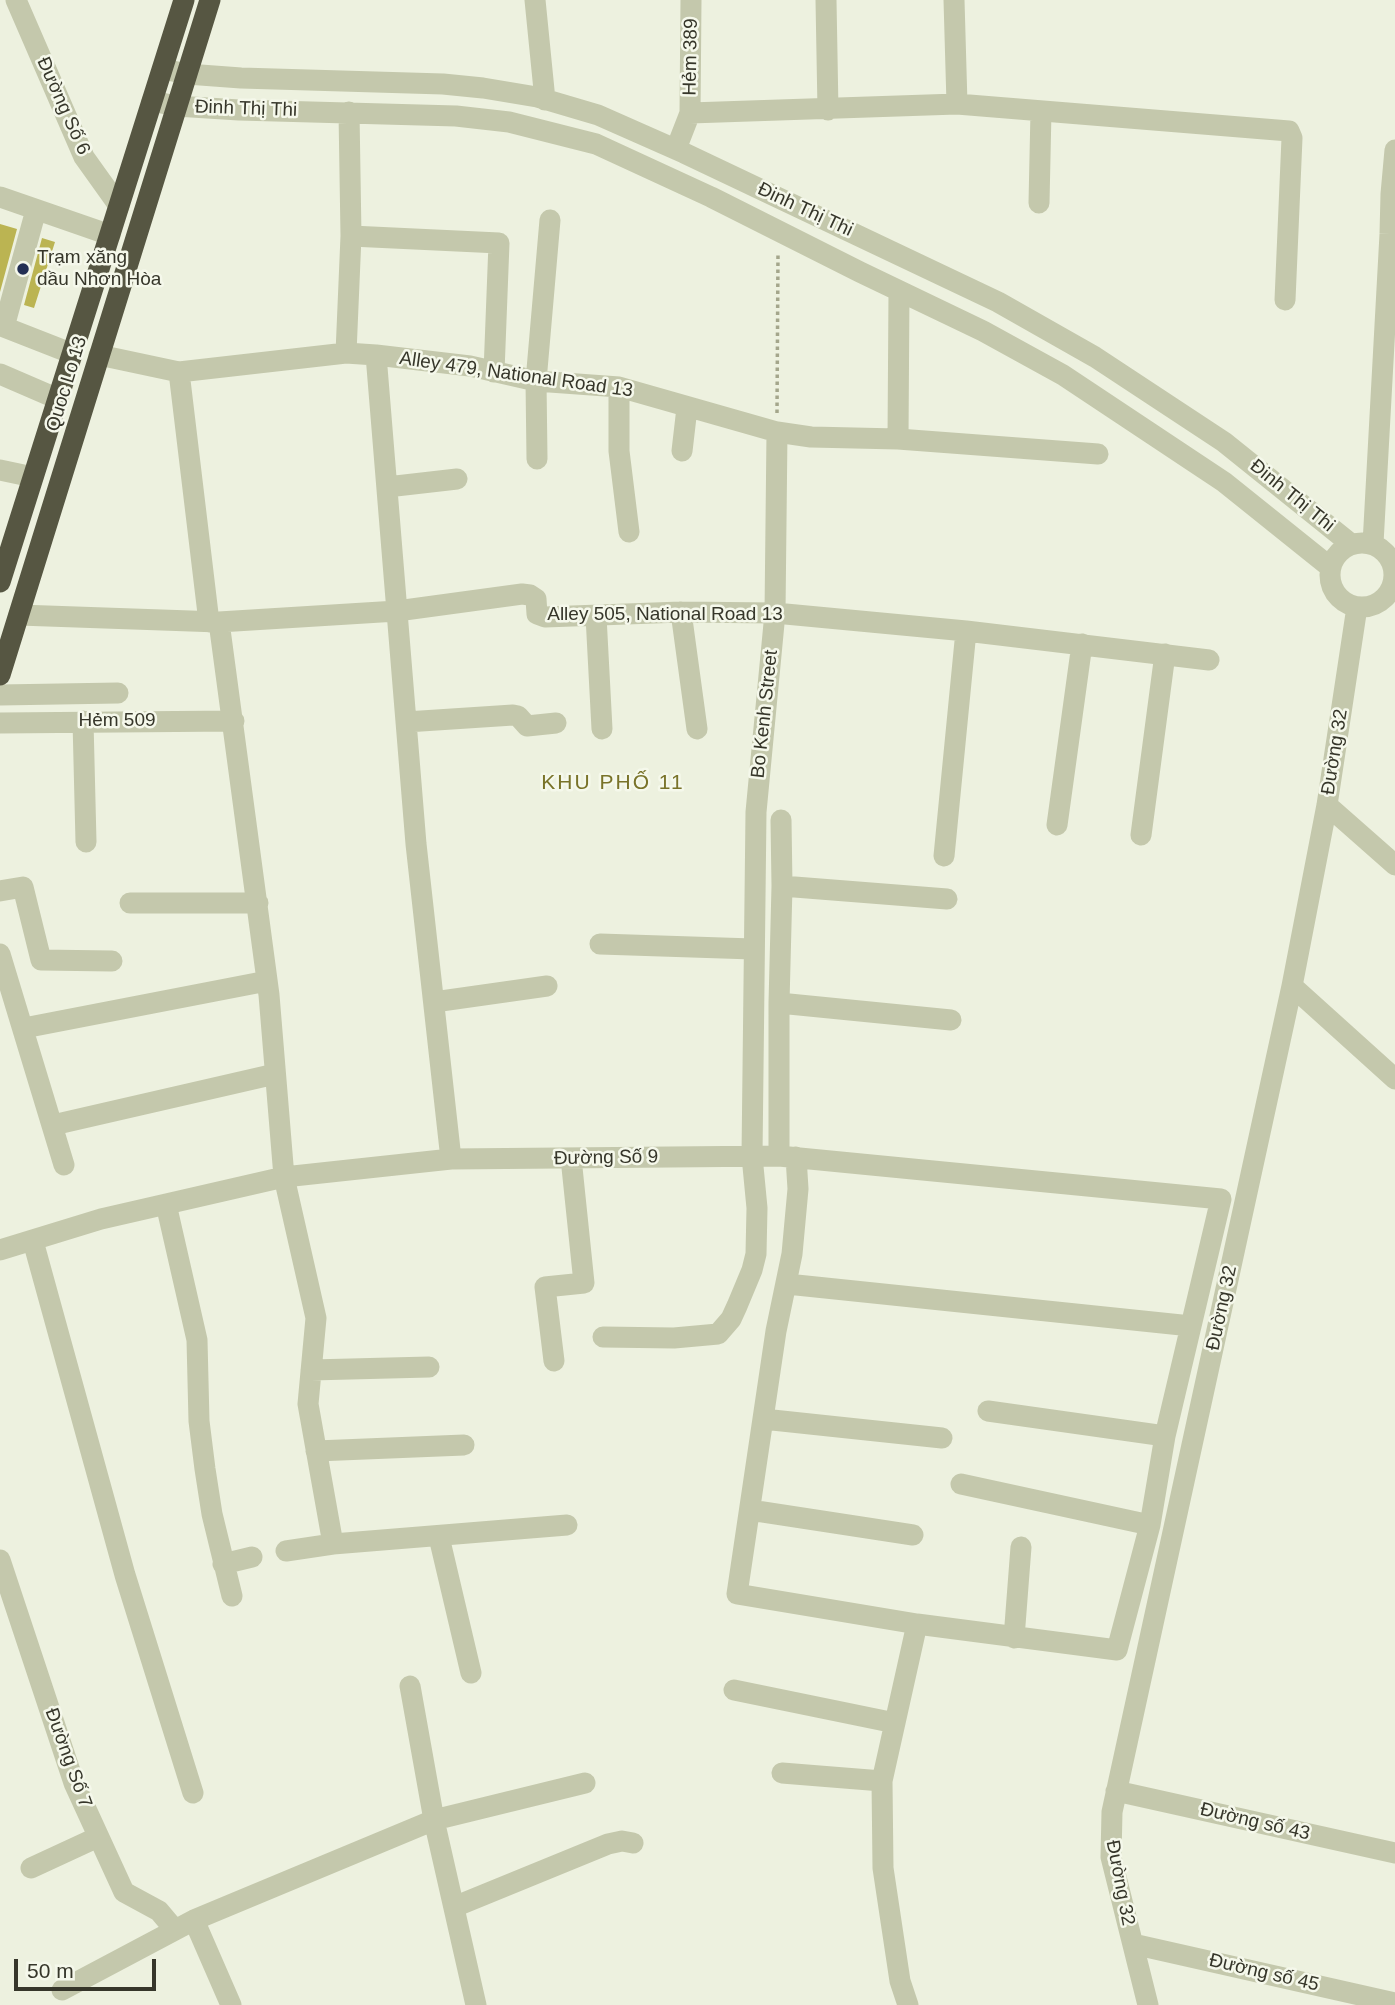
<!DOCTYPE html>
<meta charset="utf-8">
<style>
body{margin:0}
#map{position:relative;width:1395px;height:2005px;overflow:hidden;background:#edf1df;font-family:Helvetica,sans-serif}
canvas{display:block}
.scale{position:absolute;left:14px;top:1959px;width:142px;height:32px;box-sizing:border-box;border:4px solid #36362a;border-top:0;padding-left:9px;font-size:21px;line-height:24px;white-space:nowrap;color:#36362a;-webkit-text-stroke:5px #f5f8eb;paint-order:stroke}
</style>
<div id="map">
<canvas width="1395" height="2005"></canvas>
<div class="scale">50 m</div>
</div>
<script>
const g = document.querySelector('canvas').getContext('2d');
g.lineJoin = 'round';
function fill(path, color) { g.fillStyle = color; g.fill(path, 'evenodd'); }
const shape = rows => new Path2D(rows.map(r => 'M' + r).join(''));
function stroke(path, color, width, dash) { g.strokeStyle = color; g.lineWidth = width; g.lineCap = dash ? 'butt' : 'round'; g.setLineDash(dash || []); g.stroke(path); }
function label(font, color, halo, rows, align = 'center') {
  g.font = font + ' Helvetica,sans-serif'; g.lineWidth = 5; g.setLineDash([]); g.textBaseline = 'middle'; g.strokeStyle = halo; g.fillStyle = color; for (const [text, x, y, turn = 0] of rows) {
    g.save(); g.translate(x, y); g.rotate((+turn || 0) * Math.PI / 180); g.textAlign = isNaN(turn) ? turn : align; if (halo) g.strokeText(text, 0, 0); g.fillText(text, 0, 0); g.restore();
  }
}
const building = shape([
 [0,224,17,229,0,292],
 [42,238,55,242,34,308,24,305]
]);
const path = shape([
 [777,413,778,253]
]);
const minor = shape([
 [16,0,84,157,119,206],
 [535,0,545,100],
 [826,0,828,110],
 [954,0,957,104],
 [163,69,187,74,241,78,443,84,483,88,537,97,598,115,684,153,998,302,1095,357,1224,442,1351,544],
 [152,101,176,106,239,110,456,116,509,122,596,144,711,197,860,272,983,331,1063,375,1224,482,1330,567],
 [349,112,351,236],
 [690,113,691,0],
 [676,149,690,113,957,104,1289,131,1292,138,1285,300],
 [0,197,110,235],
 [1039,203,1041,111],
 [36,210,4,327,73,354],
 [346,353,351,236,499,243,494,372],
 [99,355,179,372,346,353,376,355,470,366,536,381,619,387,777,432,811,437,898,439,1098,454],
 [376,355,416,844,451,1159],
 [179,372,209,622],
 [0,374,58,399],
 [619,387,619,451,629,532],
 [898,439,899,291],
 [682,451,687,408],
 [537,459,536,381,550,220],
 [0,470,33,477],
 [387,487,457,479],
 '1330 575a32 32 0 1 1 64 0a32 32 0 1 1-64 0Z',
 [1373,544,1390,234,1391,194,1395,150],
 [681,612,697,729],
 [19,615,219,622,397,611,522,594,530,595,536,599,537,614,545,617,681,612,775,613,966,631,1209,660],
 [596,616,602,729],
 [219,622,269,995,284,1177,316,1318,308,1404,333,1544],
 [0,695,118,693],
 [83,721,86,842],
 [406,722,513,715,518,716,527,726,556,723],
 [0,723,234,721],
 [1327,805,1395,865],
 [781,820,782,886],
 [1057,825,1082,644],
 [1141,835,1165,654],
 [944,856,966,631],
 [0,891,23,887,41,960,112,961],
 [130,903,258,903],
 [600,944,753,949],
 [0,954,64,1165],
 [1292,986,1395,1079],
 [434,1002,547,986],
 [779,1003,951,1020],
 [24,1028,267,981],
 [53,1125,275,1074],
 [779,1156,779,1003,782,886,947,899],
 [166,1204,197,1340,199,1421,205,1469,212,1514,232,1596],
 [33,1241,125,1575,193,1793],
 [0,1250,101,1219,284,1177,451,1159,779,1156,1221,1199,1165,1436,1150,1525,1117,1650,917,1624,737,1594,776,1331,792,1254,798,1189,796,1157],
 [787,1284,1191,1326],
 [603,1337,674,1338,718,1334,731,1319,737,1306,752,1270,756,1254,757,1208,752,1156,756,812,775,613,777,432],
 [554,1361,545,1287,584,1283,571,1158],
 [311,1370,429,1367],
 [988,1411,1165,1436],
 [763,1419,942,1438],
 [316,1451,464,1445],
 [961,1484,1150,1525],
 [750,1510,913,1535],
 [439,1537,471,1673],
 [286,1551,333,1544,567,1525],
 [0,1560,74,1783,124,1892,159,1911,175,1930],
 [223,1564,252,1557],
 [1014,1638,1021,1547],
 [410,1686,434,1820,476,2005],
 [734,1690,895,1723],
 [782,1773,882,1781],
 [1116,1791,1395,1853],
 [31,1868,98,1837],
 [454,1907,608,1844,622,1841,633,1843],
 [194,1920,231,2005],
 [1133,1944,1395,2003],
 [62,1990,194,1920,434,1820,585,1783],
 [908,2005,900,1981,883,1868,882,1781,917,1624],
 [1148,2005,1111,1857,1112,1812,1292,986,1327,805,1357,607]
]);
const highway = shape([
 [0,582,184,0],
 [0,675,210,0]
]);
const markers = [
 [23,269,7,"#232f54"]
];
const streetNames = [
 ["Hẻm 389",691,57,-89],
 ["Đường Số 6",63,106,66],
 ["Đinh Thị Thi",246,109,2],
 ["Đinh Thị Thi",805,210,25],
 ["Alley 479, National Road 13",516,375,8],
 ["Quoc Lo 13",67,384,-73],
 ["Đinh Thị Thi",1292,496,39],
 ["Alley 505, National Road 13",665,615],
 ["Bo Kenh Street",765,714,-84],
 ["Hẻm 509",117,721],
 ["Đường 32",1335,752,-81],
 ["Đường Số 9",606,1158,-1],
 ["Đường 32",1222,1308,-78],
 ["Đường Số 7",68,1758,70],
 ["Đường số 43",1255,1822,13],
 ["Đường 32",1120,1883,79],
 ["Đường số 45",1264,1973,13]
];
const poiNames = [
 ["Trạm xăng",37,258],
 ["dầu Nhơn Hòa",37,280]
];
const neighbourhoodNames = [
 ["KHU PHỐ 11",613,783]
];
fill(building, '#bbb452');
stroke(path, '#a4a68b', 3.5, [3.5, 3.5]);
stroke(minor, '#c4c8ac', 21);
stroke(highway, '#565642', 21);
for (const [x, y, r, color] of markers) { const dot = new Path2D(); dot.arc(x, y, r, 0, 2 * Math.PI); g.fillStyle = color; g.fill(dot); stroke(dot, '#f5f8eb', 2.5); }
label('19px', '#36362a', '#f5f8eb', streetNames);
label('19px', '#36362a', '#f5f8eb', poiNames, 'left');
g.letterSpacing = '2px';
label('21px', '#797329', '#f5f8eb', neighbourhoodNames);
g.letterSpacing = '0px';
</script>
